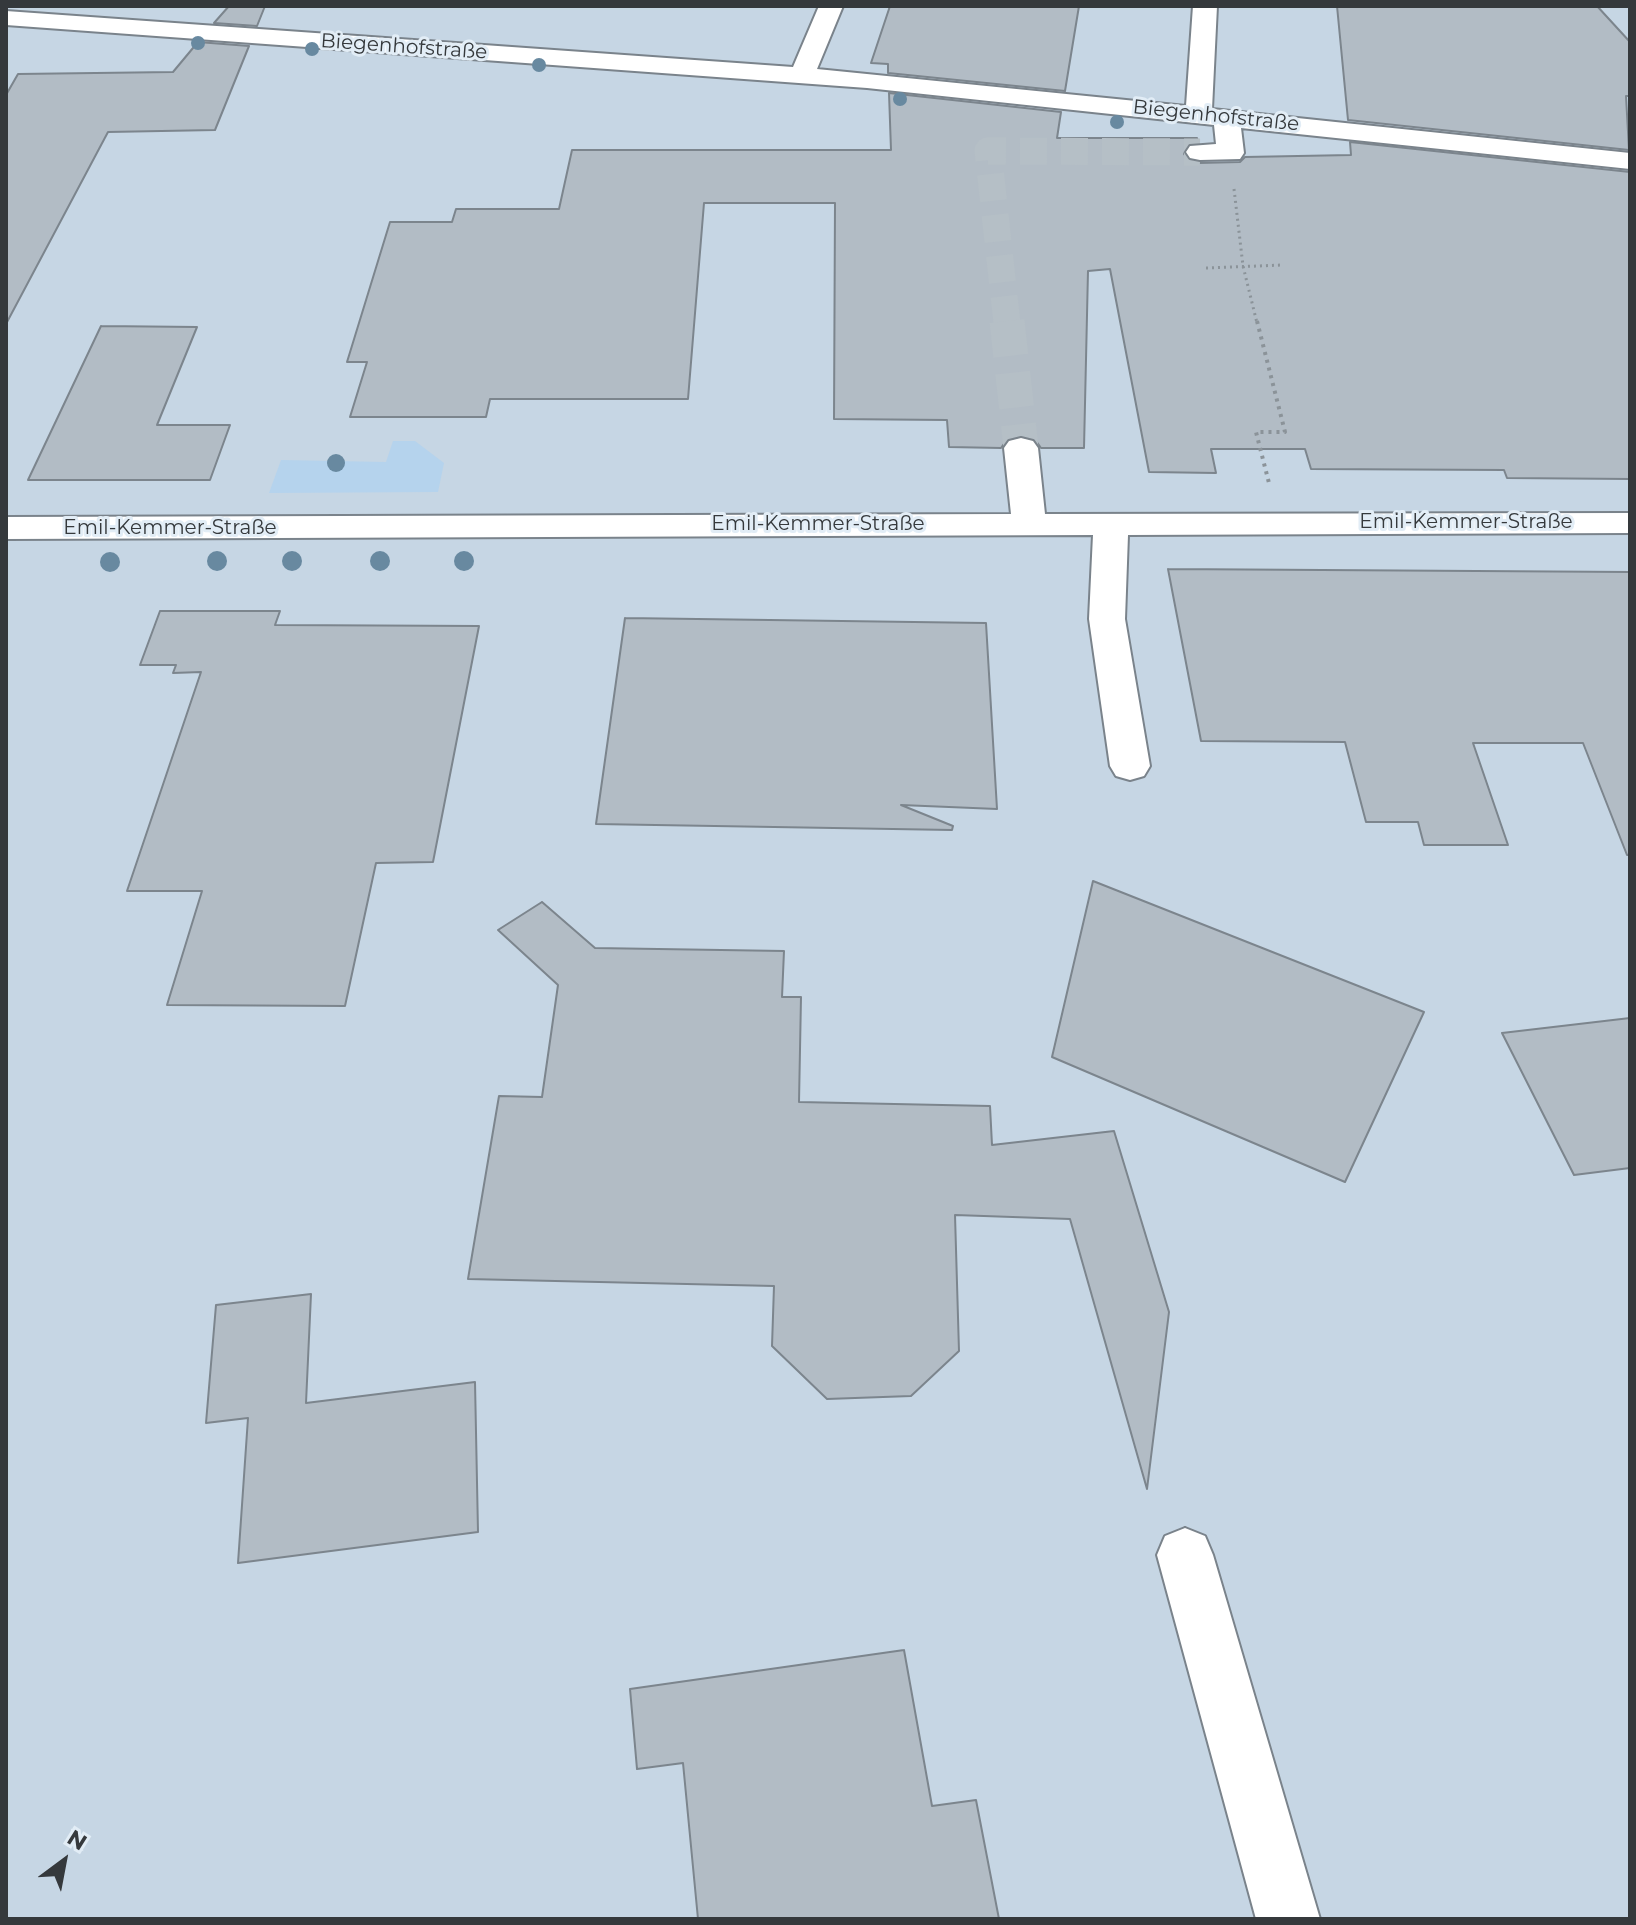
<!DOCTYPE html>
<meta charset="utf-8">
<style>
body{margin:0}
#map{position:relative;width:1636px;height:1925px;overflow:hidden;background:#d5e0e8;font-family:Montserrat,sans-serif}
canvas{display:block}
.frame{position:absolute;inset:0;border:8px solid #35393c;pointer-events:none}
.north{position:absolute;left:24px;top:1821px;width:80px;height:80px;-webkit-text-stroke:6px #e2edf6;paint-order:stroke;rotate:32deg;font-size:22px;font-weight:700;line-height:32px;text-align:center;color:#35393c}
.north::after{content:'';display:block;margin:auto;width:28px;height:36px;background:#35393c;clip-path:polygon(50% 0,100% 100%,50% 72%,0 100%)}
</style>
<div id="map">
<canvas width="1636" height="1925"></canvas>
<div class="frame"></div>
<div class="north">N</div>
</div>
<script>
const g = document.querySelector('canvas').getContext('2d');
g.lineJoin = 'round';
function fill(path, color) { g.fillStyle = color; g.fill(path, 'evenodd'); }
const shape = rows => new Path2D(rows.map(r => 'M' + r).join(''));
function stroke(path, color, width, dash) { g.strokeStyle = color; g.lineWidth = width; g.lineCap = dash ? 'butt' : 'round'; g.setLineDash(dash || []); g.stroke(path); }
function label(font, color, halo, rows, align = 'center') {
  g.font = font + ' Montserrat,sans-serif'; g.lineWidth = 6; g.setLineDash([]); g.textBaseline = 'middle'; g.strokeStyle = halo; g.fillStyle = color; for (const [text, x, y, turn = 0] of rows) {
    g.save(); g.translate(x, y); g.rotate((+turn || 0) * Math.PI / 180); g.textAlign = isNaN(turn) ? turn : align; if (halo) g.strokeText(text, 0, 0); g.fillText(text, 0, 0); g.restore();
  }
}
const built = shape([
 [6,6,1630,6,1630,1919,6,1919]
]);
const green = shape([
 [393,441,415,441,444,463,438,492,269,493,281,460,386,462]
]);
const building = shape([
 [229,6,265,6,257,26,214,23,229,6],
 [890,6,1079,6,1065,91,888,73,888,64,871,63,890,6],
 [1337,6,1597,6,1630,42,1630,96,1626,96,1629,150,1348,120,1337,6],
 [198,42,249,46,215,130,108,132,6,324,6,95,18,74,173,72,198,42],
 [889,93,1061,112,1057,138,1197,138,1198,142,1188,144,1184,154,1189,161,1199,163,1240,162,1245,157,1351,155,1350,142,1630,172,1630,479,1507,478,1504,470,1311,469,1305,449,1211,449,1216,473,1149,472,1110,269,1088,271,1084,448,1041,448,1034,438,1022,435,1008,438,1001,448,949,447,947,420,834,419,835,203,704,203,688,399,490,399,486,417,350,417,367,362,347,362,390,222,452,222,456,209,559,209,572,150,891,150,889,93],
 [101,326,197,327,157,425,230,425,210,480,28,480,101,326],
 [1168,569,1630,572,1630,855,1627,855,1583,743,1473,743,1508,845,1424,845,1418,822,1366,822,1345,742,1201,741,1168,569],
 [160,611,280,611,275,625,479,626,433,862,376,863,345,1006,167,1005,202,891,127,891,201,672,173,673,176,665,140,665,160,611],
 [625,618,986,623,997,809,901,805,953,826,952,830,596,824,625,618],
 [1093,881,1424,1012,1345,1182,1052,1057,1093,881],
 [542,902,595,948,784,951,782,997,801,997,799,1102,990,1106,992,1145,1114,1131,1169,1312,1147,1489,1070,1219,955,1215,959,1351,911,1396,827,1399,772,1346,774,1286,468,1279,499,1096,542,1097,558,985,498,930,542,902],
 [1630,1018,1630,1168,1574,1175,1502,1033,1630,1018],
 [311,1294,306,1403,475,1382,478,1532,238,1563,248,1418,206,1423,216,1305,311,1294],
 [904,1650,932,1806,976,1800,999,1919,698,1919,683,1763,637,1769,630,1689,904,1650]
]);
const minorTunnelFar1 = shape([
 [1007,323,988,151,1200,152]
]);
const minorTunnel = shape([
 [1007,321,1021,448]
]);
const pathFar1 = shape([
 [1234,189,1243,266,1257,323],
 [1206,268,1283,265]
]);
const path = shape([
 [1257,321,1285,432,1256,432,1269,483]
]);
const minor = shape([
 [819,6,843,6,817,69,1186,106,1193,6,1217,6,1212,109,1630,153,1630,169,1241,128,1244,153,1240,159,1200,160,1190,158,1186,152,1190,146,1216,144,1214,125,867,88,6,25,6,11,793,67,819,6],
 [1021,438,1033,441,1038,448,1045,514,1630,513,1630,533,1128,535,1125,619,1150,766,1144,776,1130,780,1116,776,1110,766,1089,619,1093,535,6,539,6,517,1011,514,1004,448,1009,441,1021,438],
 [1185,1528,1205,1536,1213,1555,1320,1919,1256,1919,1157,1555,1165,1536,1185,1528]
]);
const trees = [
 [198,43,7],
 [312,49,7],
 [539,65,7],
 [900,99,7],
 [1117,122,7],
 [336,463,9],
 [217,561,10],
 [292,561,10],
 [380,561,10],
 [464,561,10],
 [110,562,10]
];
const farStreetnames = [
 ["Biegenhofstraße",404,47,4],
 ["Biegenhofstraße",1216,116,6],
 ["Emil-Kemmer-Straße",1466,522],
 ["Emil-Kemmer-Straße",818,524],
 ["Emil-Kemmer-Straße",170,528]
];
fill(built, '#c6d6e4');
fill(green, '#b5d3ed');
fill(building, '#b2bcc5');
stroke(building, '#7c858d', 2);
stroke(minorTunnelFar1, '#b5bfc6', 27, [27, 14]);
stroke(minorTunnel, '#b5bfc6', 35, [35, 17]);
stroke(minor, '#7a838b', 4);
stroke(pathFar1, '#8b9399', 3, [2, 4]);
stroke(path, '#8b9399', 4, [3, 5]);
fill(minor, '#fff');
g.fillStyle = '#6889a0';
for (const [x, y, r] of trees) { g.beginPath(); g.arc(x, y, r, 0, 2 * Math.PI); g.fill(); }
label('20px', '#35393c', '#e2edf6', farStreetnames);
</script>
